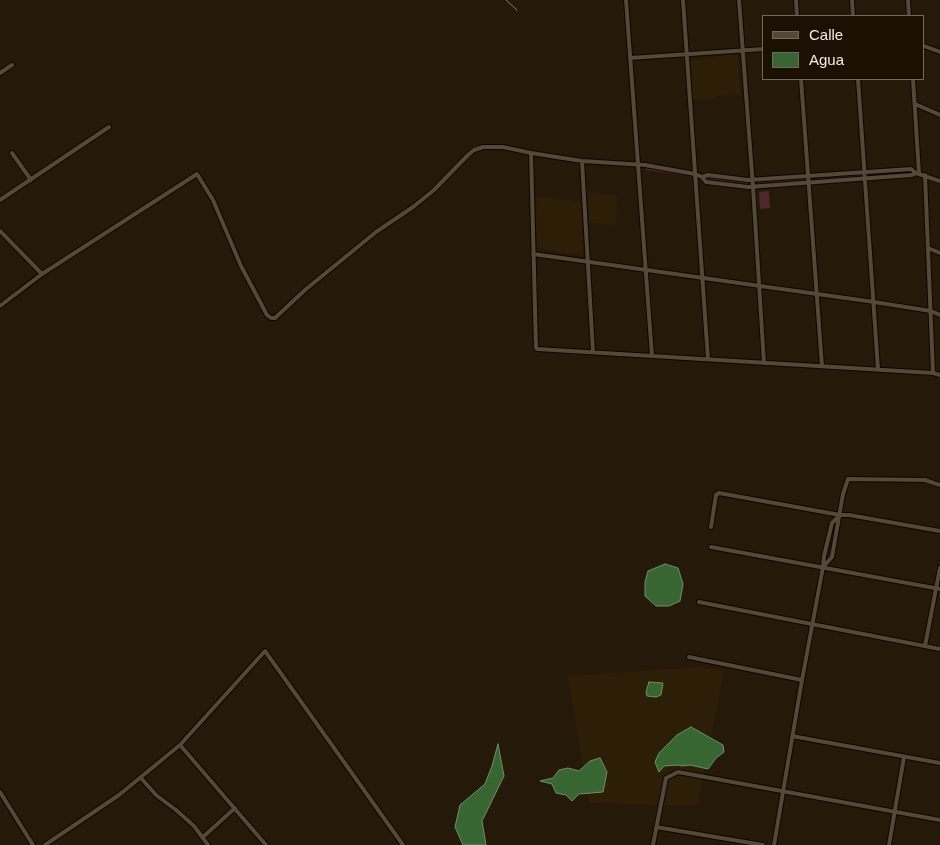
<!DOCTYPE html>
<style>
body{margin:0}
#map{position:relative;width:940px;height:845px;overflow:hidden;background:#251a0a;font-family:Arial,sans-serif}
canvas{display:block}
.legend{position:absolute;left:762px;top:15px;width:162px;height:65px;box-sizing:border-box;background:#1b1103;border:1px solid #72695c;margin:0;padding:6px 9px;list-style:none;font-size:15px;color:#f4ede2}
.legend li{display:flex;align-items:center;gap:10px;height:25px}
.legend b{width:25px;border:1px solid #72695c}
</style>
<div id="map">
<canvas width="940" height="845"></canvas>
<ul class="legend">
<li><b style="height:6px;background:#544937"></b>Calle</li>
<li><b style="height:14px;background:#386633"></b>Agua</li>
</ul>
</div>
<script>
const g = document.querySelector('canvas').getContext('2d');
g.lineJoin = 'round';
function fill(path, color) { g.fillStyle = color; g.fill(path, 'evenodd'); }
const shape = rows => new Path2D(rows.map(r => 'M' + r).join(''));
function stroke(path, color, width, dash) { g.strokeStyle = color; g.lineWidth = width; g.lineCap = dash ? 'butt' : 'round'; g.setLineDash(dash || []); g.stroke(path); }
const built = shape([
 [731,54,737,55,741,96,723,95,717,96,714,99,690,99,689,61],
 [588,192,617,196,616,226,589,222],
 [536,196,581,202,583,256,537,248],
 [700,667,724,671,697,806,589,803,568,676]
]);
const green = shape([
 [646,168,691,174,692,176,646,170],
 [912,171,912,173,869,175,870,174],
 [860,174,860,177,813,180,812,179],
 [699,176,747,182,748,184,699,178],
 [804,178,804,181,758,183,759,182],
 [769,191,770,208,760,209,759,192]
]);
const water = shape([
 [665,564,678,568,683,584,680,601,669,606,656,606,645,596,645,582,648,571,665,564],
 [649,682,663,683,661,695,656,697,647,696,646,692,649,682],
 [691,727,723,745,724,752,716,758,708,769,690,765,682,766,678,765,664,766,659,772,655,762,659,753,677,735,691,727],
 [498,744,504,776,482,821,486,845,463,845,455,827,460,805,485,784,492,766,498,744],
 [600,758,607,772,603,792,579,794,572,801,566,795,556,793,552,784,540,781,553,778,559,770,568,768,579,771,590,761,600,758]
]);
const stream = shape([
 [506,0,517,10]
]);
const minor = shape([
 [626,0,652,356],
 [683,0,708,359],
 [739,0,753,187,764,363],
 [796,0,797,16],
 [852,0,853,16],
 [908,0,909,16],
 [924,46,940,52],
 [630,58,764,49],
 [0,73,12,65],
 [801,79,822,366],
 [858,79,878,369],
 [913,79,919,173],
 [915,104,940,115],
 [12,153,31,180],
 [531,153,536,347,537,349,933,373,940,375],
 [582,161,593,352],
 [925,175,933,373],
 [702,177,708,175,748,180,911,169,916,173],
 [0,200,109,127],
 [0,231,42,274],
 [928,248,940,253],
 [533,254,874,302,931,311,940,315],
 [0,306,42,274,197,174,213,200,241,266,267,315,271,318,275,318,305,290,376,232,413,207,434,190,468,155,474,150,483,147,503,147,531,153,582,161,645,165,695,174,702,177,706,182,748,187,912,175,916,173,940,181],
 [711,527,716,495,719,493,840,515],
 [711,547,940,589],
 [823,567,832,557,843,494,848,479,925,480,940,485],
 [699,602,940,649],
 [925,646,940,568],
 [689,657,802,680],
 [792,736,940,763],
 [180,745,266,845],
 [141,778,156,795,176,810,194,826,208,845],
 [0,792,33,845],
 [656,827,763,845],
 [203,837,235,808],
 [45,845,119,795,180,745,265,651,403,845],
 [653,845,666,778,678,772,940,820],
 [774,845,802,680,823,567,824,556,832,523,840,515,849,515,940,531],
 [889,845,904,757]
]);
fill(built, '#2d1e08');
fill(green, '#4e262b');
fill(water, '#386633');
stroke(water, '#708e68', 1);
stroke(stream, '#708e68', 1);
stroke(minor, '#0d0500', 6);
stroke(minor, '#544937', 4);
</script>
